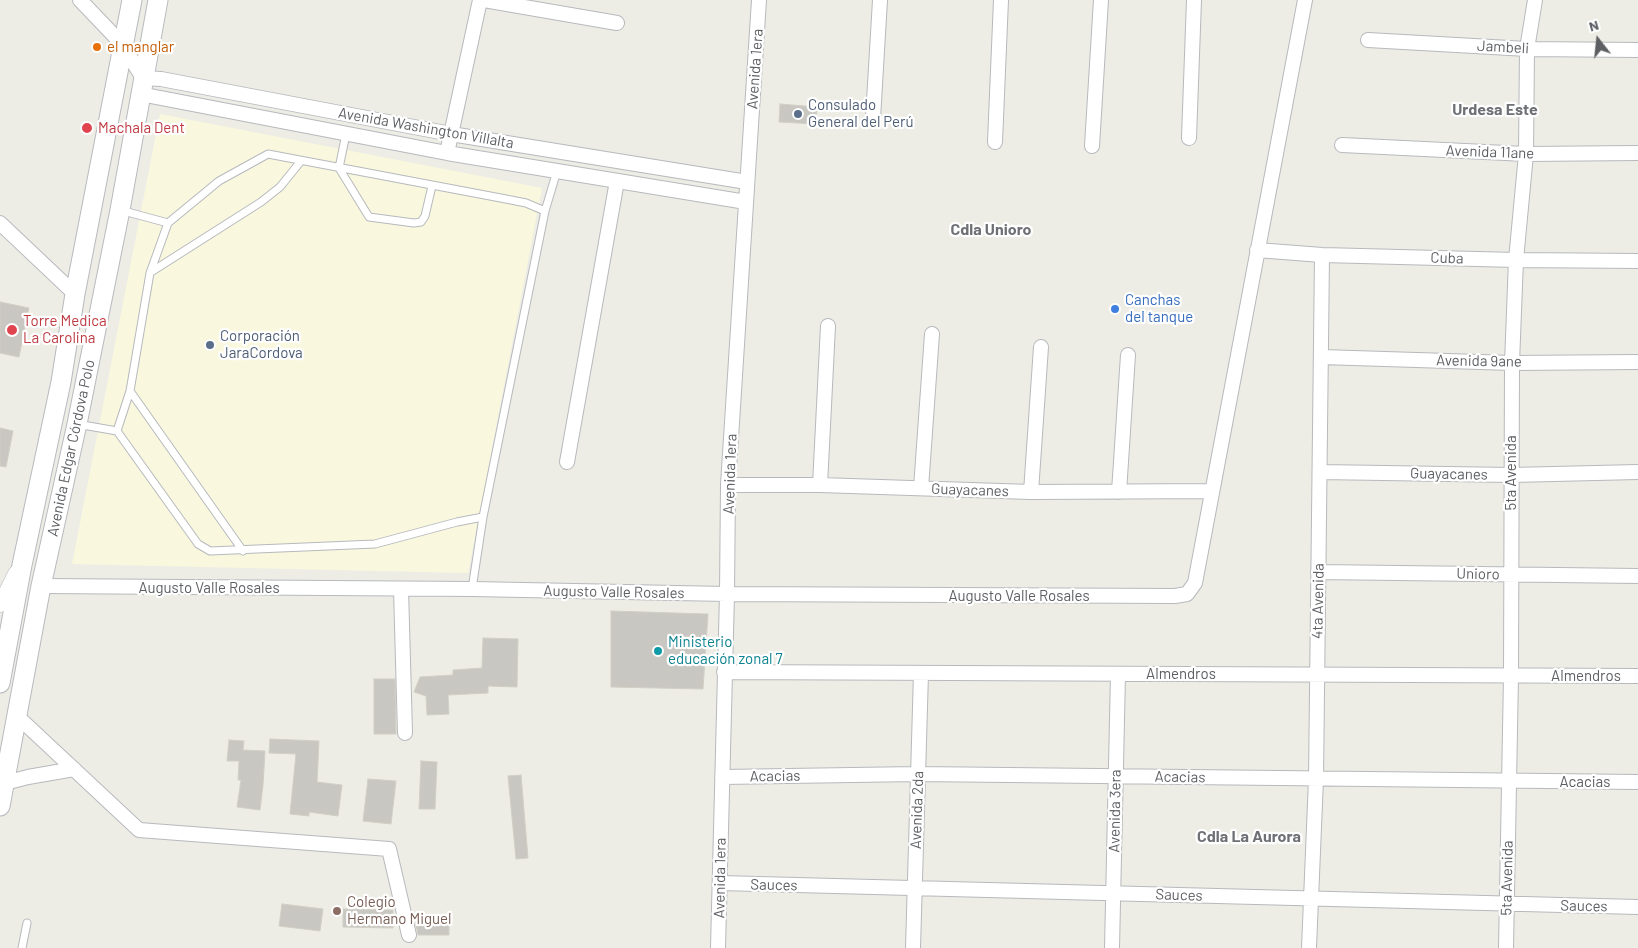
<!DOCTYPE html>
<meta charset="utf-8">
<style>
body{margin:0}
#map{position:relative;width:1638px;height:948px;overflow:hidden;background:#edede5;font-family:Barlow,sans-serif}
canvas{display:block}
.north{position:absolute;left:1573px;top:15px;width:50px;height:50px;-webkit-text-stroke:4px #fff;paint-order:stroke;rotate:344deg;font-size:14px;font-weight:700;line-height:20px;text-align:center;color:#5d5f63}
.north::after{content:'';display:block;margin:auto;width:18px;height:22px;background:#5d5f63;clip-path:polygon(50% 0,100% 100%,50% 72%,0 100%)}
</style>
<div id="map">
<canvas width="1638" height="948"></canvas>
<div class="north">N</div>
</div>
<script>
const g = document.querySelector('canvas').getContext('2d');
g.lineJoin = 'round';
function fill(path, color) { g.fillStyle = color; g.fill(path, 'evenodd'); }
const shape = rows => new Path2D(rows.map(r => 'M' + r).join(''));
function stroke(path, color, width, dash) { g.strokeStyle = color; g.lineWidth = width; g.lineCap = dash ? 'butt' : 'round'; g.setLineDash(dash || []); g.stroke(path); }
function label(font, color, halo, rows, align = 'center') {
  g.font = font + ' Barlow,sans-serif'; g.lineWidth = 4.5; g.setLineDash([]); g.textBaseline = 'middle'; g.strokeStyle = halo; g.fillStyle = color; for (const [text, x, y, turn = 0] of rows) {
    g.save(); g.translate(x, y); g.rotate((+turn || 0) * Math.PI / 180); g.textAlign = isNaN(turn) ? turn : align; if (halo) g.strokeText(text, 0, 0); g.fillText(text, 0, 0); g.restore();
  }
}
const commercial = shape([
 [160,114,542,188,468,573,72,564]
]);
const building = shape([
 [780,104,817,107,816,124,779,122,780,104],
 [0,302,29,308,19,357,0,353,0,302],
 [0,428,13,431,6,467,0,466,0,428],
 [611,611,708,614,703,689,611,687,611,611],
 [483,638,518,639,517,687,488,686,488,693,448,695,449,714,427,715,426,696,414,692,420,677,453,675,453,670,482,668,483,638],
 [374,679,395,679,396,734,374,734,374,679],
 [270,739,319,741,317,782,342,785,338,816,309,812,309,816,290,814,296,754,269,753,270,739],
 [229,740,244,741,243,750,265,751,263,785,260,810,237,807,241,780,238,780,239,761,227,761,229,740],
 [421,761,437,762,435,809,419,809,421,761],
 [521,775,528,858,516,859,508,776,521,775],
 [368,779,396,781,391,824,363,821,368,779],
 [282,904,323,909,320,931,279,926,282,904],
 [343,909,393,910,393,928,343,927,343,909],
 [415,920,449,920,449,935,418,935,415,920]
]);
const service = shape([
 [346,134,339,168,369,217,414,223,421,222,425,216,432,186],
 [120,210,168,223],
 [545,211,557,171],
 [151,272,261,202,280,187,301,161],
 [130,391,243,551],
 [77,424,117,431,198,544,210,551,375,544,457,522,483,517,545,211,526,203,506,199,268,154,219,181,168,223,150,273,130,391,117,431],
 [472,589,483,517],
 [22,948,27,923]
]);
const minor = shape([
 [80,0,122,44,143,78,161,79,451,134,747,182],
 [484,0,617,23],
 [1368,40,1527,49,1638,50],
 [140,94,447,153,746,202],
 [873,118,880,0],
 [1189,138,1194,0],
 [995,142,1001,0],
 [1342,145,1526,154,1638,153],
 [1092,146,1101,0],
 [447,153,480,0],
 [0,223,75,294],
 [1257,250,1322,255,1516,260,1638,261],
 [1321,357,1512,363,1638,362],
 [567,462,617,181],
 [1320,472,1511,475,1638,472],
 [728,485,820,485,1031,492,1212,491],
 [820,485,828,326],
 [921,488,932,334],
 [1031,492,1041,347],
 [1119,492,1128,355],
 [1318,572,1638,576],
 [41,586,472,589,727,594,1175,596,1187,594,1195,583,1305,0],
 [401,589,405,733],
 [724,672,1638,676],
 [18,717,139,830,389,849,409,935],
 [722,777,918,774,1638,782],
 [5,783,28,777,74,769],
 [720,883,1638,907],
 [718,948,727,594,728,485,759,0],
 [913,948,921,673],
 [1112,948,1118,674],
 [1309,948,1316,779,1322,255],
 [1506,948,1511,676,1512,363,1516,260,1526,154,1527,49,1535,0]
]);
const tertiary = shape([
 [0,603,7,594,17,574]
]);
const secondary = shape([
 [0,683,22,565,61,382,75,294,132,0],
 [0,806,41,586,77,424,120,210,158,0]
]);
const markers = [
 [97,47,5,"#e8710a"],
 [798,114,5,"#5c6f8a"],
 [87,128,6,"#e0444e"],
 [1115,309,5,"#3f7fe0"],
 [12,330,6,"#e0444e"],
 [210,345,5,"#5c6f8a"],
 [658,651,5,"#0f9aa8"],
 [337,911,5,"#8d6e63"]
];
const foodNames = [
 ["el manglar",107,47]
];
const streetNames = [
 ["Jambeli",1503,47,3],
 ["Avenida 1era",755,69,-86],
 ["Avenida Washington Villalta",426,128,10],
 ["Avenida 11ane",1490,152,2],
 ["Cuba",1447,258,2],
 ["Avenida 9ane",1479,361,1],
 ["Avenida Edgar Córdova Polo",71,448,-78],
 ["5ta Avenida",1511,473,-90],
 ["Avenida 1era",730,474,-88],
 ["Guayacanes",1449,474,1],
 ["Guayacanes",970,490,2],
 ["Unioro",1478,574,1],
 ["Augusto Valle Rosales",209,588],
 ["Augusto Valle Rosales",614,592,1],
 ["Augusto Valle Rosales",1019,596],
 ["4ta Avenida",1318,601,-89],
 ["Almendros",1181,674],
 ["Almendros",1586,676],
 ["Acacias",775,776,-1],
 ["Acacias",1180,777,1],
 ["Acacias",1585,782],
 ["Avenida 2da",917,810,-88],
 ["Avenida 3era",1115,811,-89],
 ["Avenida 1era",720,878,-89],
 ["5ta Avenida",1507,878,-89],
 ["Sauces",774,885,1],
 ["Sauces",1179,895,2],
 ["Sauces",1584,906,1]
];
const serviceNames = [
 ["Consulado",808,105],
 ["General del Perú",808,122],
 ["Corporación",220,336],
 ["JaraCordova",220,353]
];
const healthNames = [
 ["Machala Dent",98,128],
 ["Torre Medica",23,321],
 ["La Carolina",23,338]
];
const shopNames = [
 ["Canchas",1125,300],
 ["del tanque",1125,317]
];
const cultureNames = [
 ["Ministerio",668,642],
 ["educación zonal 7",668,659]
];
const educationNames = [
 ["Colegio",347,902],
 ["Hermano Miguel",347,919]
];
const neighbourhoodNames = [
 ["Urdesa Este",1495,110],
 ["Cdla Unioro",991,230],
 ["Cdla La Aurora",1249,837]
];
fill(commercial, '#f9f8de');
fill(building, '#c9c7c1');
stroke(building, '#d1cfc4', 1);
stroke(service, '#b7b9bd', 9);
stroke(minor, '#b7b9bd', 16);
stroke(tertiary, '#b7b9bd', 19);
stroke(secondary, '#b8babf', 21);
stroke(service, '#fff', 7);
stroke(minor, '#fff', 14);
stroke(tertiary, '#fff', 18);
stroke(secondary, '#fff', 19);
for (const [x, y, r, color] of markers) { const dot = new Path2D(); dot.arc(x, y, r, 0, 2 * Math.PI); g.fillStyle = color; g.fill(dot); stroke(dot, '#fff', 2); }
label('15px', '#c56008', '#fff', foodNames, 'left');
label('15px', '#5d5f63', '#fff', streetNames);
label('15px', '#4e5e75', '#fff', serviceNames, 'left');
label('15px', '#be3a42', '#fff', healthNames, 'left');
label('15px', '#366cbe', '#fff', shopNames, 'left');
label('15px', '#0d838f', '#fff', cultureNames, 'left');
label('15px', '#785e54', '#fff', educationNames, 'left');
label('bold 16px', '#6e7075', '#fff', neighbourhoodNames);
</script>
